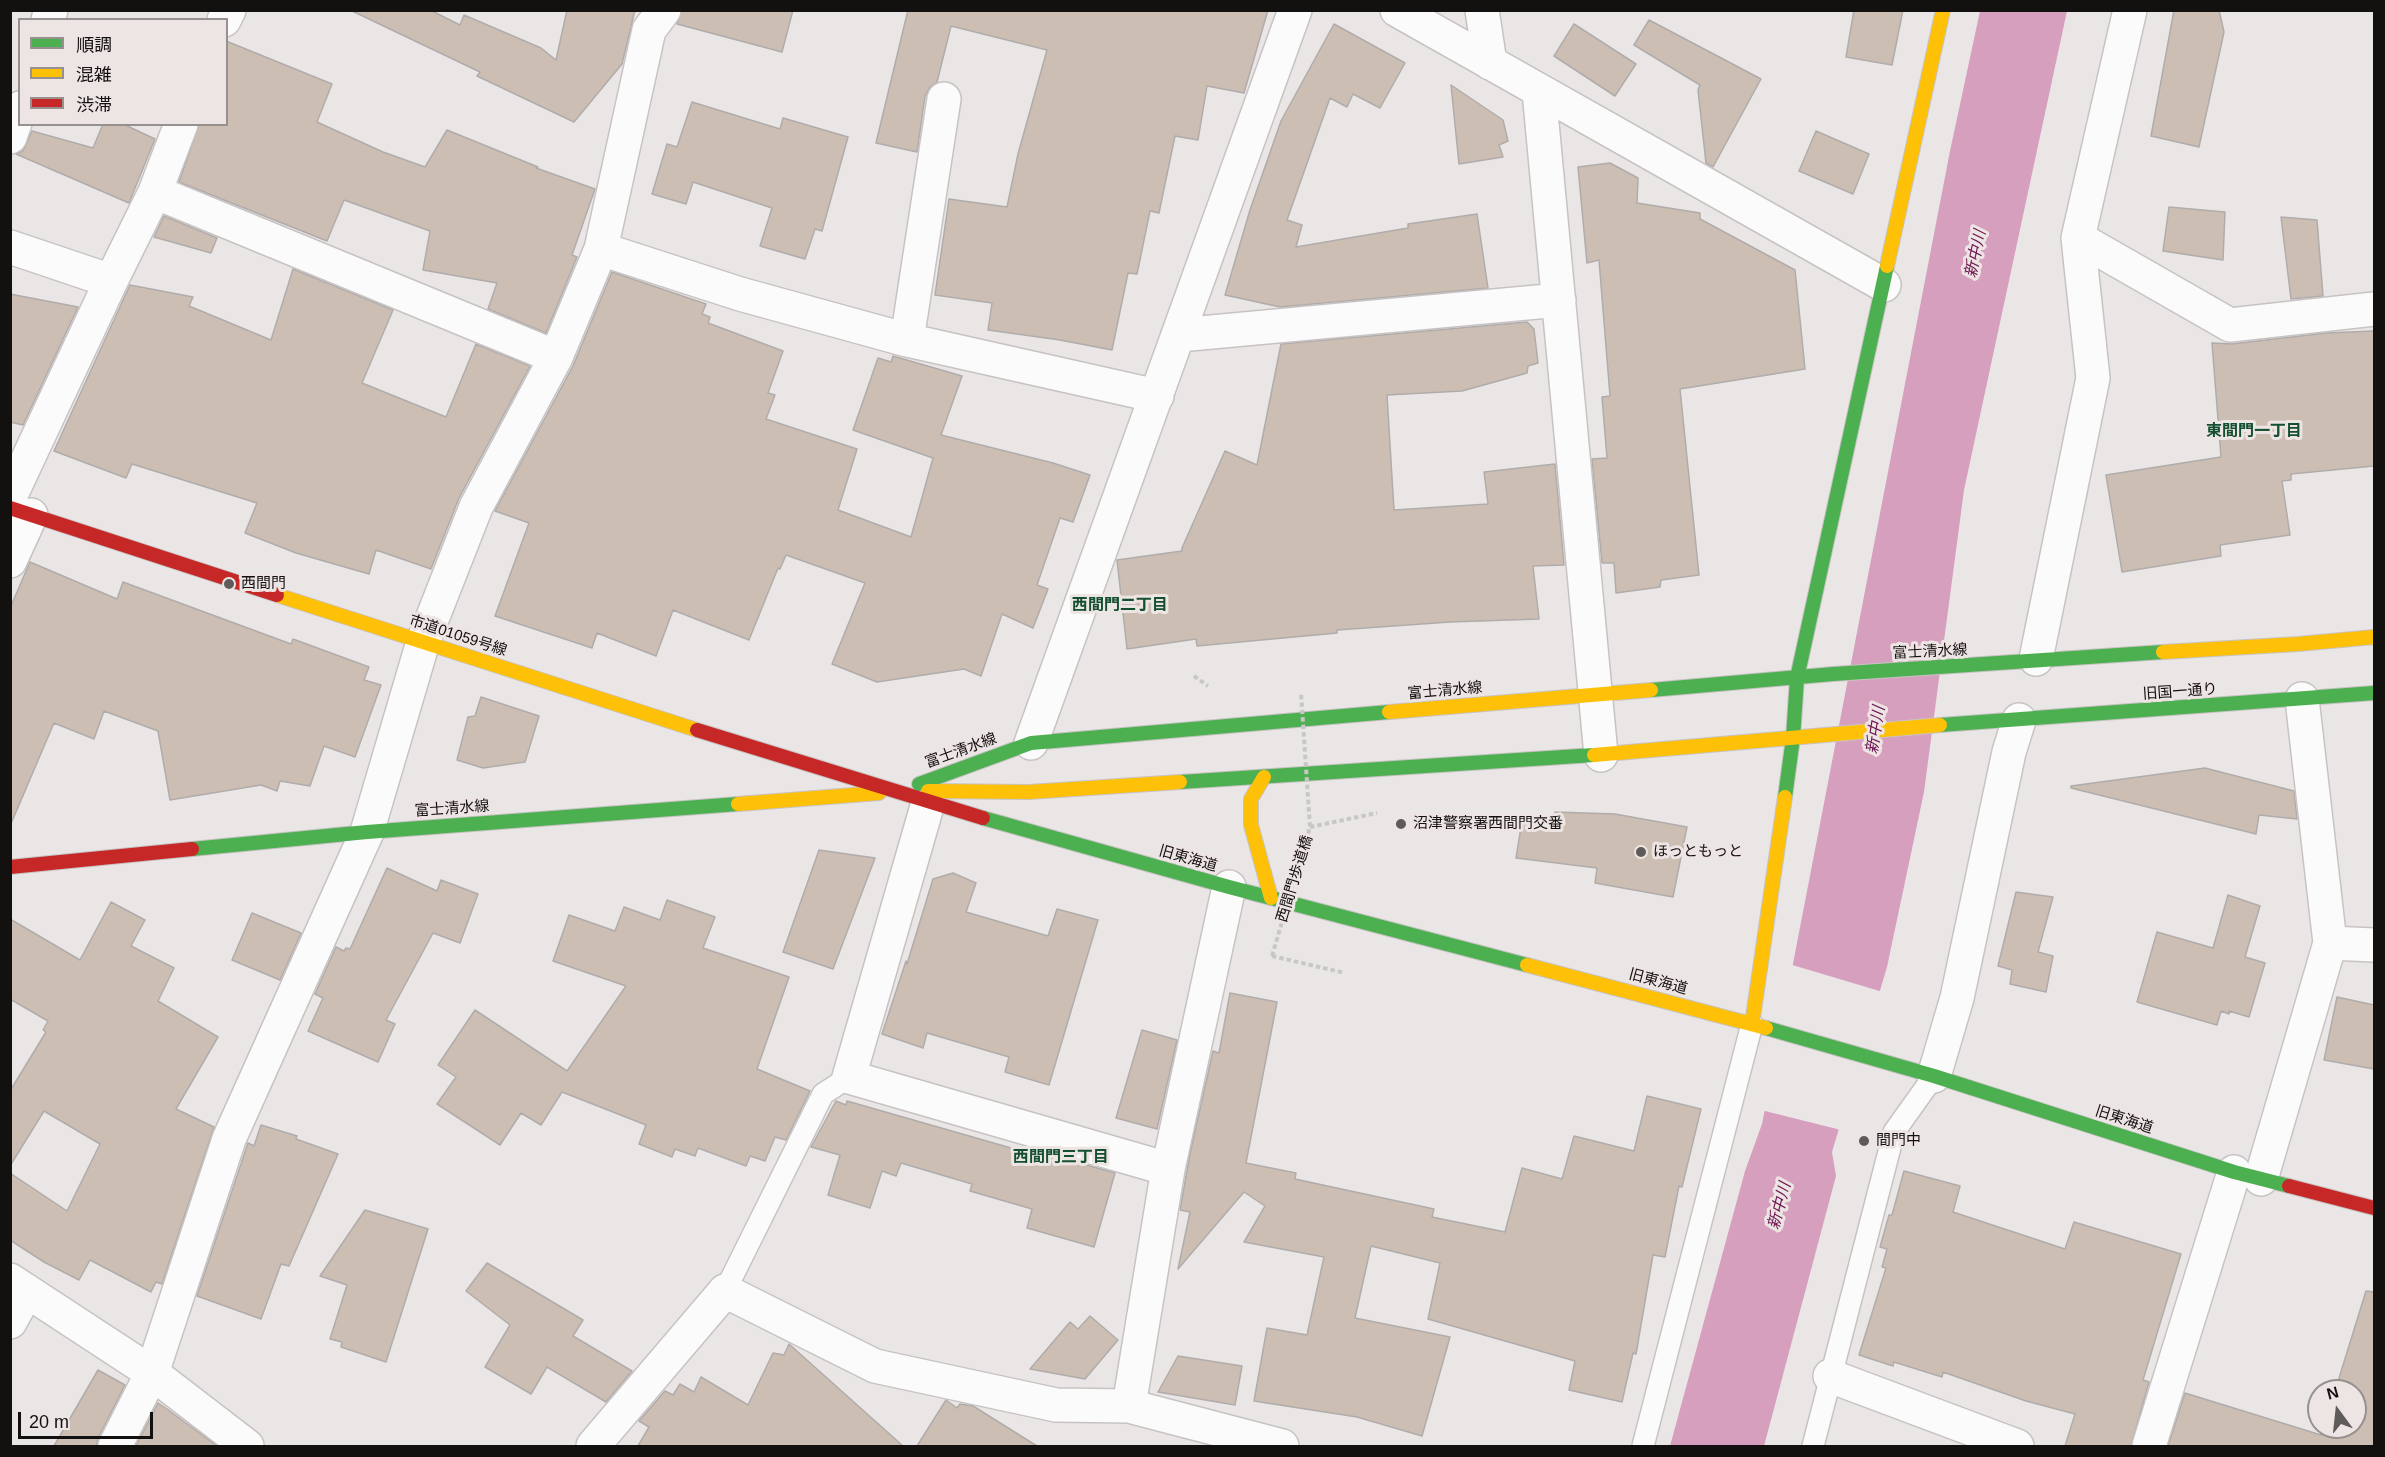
<!DOCTYPE html>
<meta charset="utf-8">
<style>
body{margin:0}
#map{position:relative;width:2385px;height:1457px;overflow:hidden;background:#ebe6e6;font-family:Arial,"Noto Sans JP",sans-serif}
canvas{display:block}
.frame{position:absolute;inset:0;border:12px solid #131010;pointer-events:none}
.legend{position:absolute;left:18px;top:18px;width:210px;height:108px;box-sizing:border-box;background:#ede5e4;border:2px solid #96908f;margin:0;padding:8px 10px;list-style:none;font-size:18px;color:#131010}
.legend li{display:flex;align-items:center;gap:12px;height:30px}
.legend b{width:30px;border:2px solid #96908f}
.north{position:absolute;left:2307px;top:1379px;width:60px;height:60px;box-sizing:border-box;background:#ede5e4;border:2px solid #96908f;border-radius:50%;rotate:345deg;font-size:16px;font-weight:700;line-height:24px;text-align:center;color:#131010}
.north::after{content:'';display:block;margin:auto;width:21px;height:27px;background:#5f5b5b;clip-path:polygon(50% 0,100% 100%,50% 72%,0 100%)}
.scale{position:absolute;left:18px;top:1412px;width:135px;height:27px;box-sizing:border-box;border:3px solid #131010;border-top:0;padding-left:8px;font-size:18px;line-height:21px;white-space:nowrap;color:#131010;-webkit-text-stroke:4px #ede5e4;paint-order:stroke}
</style>
<div id="map">
<canvas width="2385" height="1457"></canvas>
<div class="frame"></div>
<ul class="legend">
<li><b style="height:8px;background:#4caf50"></b>順調</li>
<li><b style="height:8px;background:#ffc107"></b>混雑</li>
<li><b style="height:8px;background:#c62828"></b>渋滞</li>
</ul>
<div class="north">N</div>
<div class="scale">20 m</div>
</div>
<script>
const g = document.querySelector('canvas').getContext('2d');
g.lineJoin = 'round';
function fill(path, color) { g.fillStyle = color; g.fill(path, 'evenodd'); }
const shape = rows => new Path2D(rows.map(r => 'M' + r).join(''));
function stroke(path, color, width, dash) { g.strokeStyle = color; g.lineWidth = width; g.lineCap = dash ? 'butt' : 'round'; g.setLineDash(dash || []); g.stroke(path); }
function label(font, color, halo, rows, align = 'center') {
  g.font = font + ' Arial,"Noto Sans JP",sans-serif'; g.lineWidth = 6; g.setLineDash([]); g.textBaseline = 'middle'; g.strokeStyle = halo; g.fillStyle = color; for (const [text, x, y, turn = 0] of rows) {
    g.save(); g.translate(x, y); g.rotate((+turn || 0) * Math.PI / 180); g.textAlign = isNaN(turn) ? turn : align; if (halo) g.strokeText(text, 0, 0); g.fillText(text, 0, 0); g.restore();
  }
}
const water = shape([
 [1980,11,2067,11,1964,490,1924,792,1887,967,1832,1152,1836,1176,1764,1446,1670,1446,1745,1171,1762,1124,1950,151]
]);
const pier = shape([
 [1789,964,1883,992,1841,1130,1761,1110]
]);
const building = shape([
 [350,10,430,10,460,25,464,15,541,48,556,60,567,10,635,10,622,64,574,122,477,76,480,72,350,10],
 [682,10,793,10,782,52,677,24,682,10],
 [908,10,1268,10,1244,93,1207,86,1198,140,1175,136,1159,213,1150,211,1137,274,1128,273,1112,350,1060,340,988,330,992,303,935,295,949,199,1007,207,1018,154,1047,50,951,26,937,82,930,87,925,96,917,152,876,143,908,10],
 [1854,10,1903,10,1892,65,1846,57,1854,10],
 [2174,10,2219,10,2224,32,2199,147,2151,136,2174,10],
 [1649,20,1761,79,1713,167,1706,163,1698,90,1700,85,1634,45,1649,20],
 [1334,24,1405,63,1380,108,1353,94,1347,107,1330,98,1287,220,1302,225,1296,247,1408,228,1408,224,1477,214,1488,288,1280,307,1225,295,1250,210,1281,121,1334,24],
 [1574,24,1636,64,1615,96,1554,56,1574,24],
 [226,41,332,84,317,122,383,152,425,167,447,130,538,167,536,168,595,189,572,255,577,257,546,333,488,309,497,283,423,270,430,231,344,200,327,241,179,182,199,124,226,124,226,41],
 [1451,85,1503,120,1508,141,1499,145,1503,157,1459,164,1451,85],
 [692,102,780,129,783,118,848,137,822,231,815,229,805,259,760,246,772,208,693,182,686,204,652,194,667,144,677,147,692,102],
 [103,124,123,124,155,139,129,203,16,154,23,151,32,131,93,148,103,124],
 [1816,131,1869,154,1853,194,1799,171,1816,131],
 [1610,163,1638,178,1637,203,1700,213,1700,219,1795,270,1805,369,1680,389,1699,575,1661,580,1660,587,1616,593,1614,563,1602,563,1592,459,1607,458,1602,397,1610,396,1599,260,1587,263,1578,167,1610,163],
 [2169,207,2225,212,2223,260,2163,251,2169,207],
 [164,216,217,238,211,253,154,237,164,216],
 [2281,217,2317,220,2323,296,2291,299,2281,217],
 [293,269,393,310,362,383,446,417,476,344,530,366,459,498,431,569,376,550,369,574,296,553,245,533,257,503,132,464,126,478,54,451,130,285,193,297,189,306,271,340,293,269],
 [612,272,706,304,702,314,710,317,708,323,783,351,768,393,775,395,766,419,857,449,838,510,911,537,933,458,853,430,878,358,891,362,893,356,962,376,941,435,1053,463,1090,475,1073,522,1060,518,1037,585,1048,589,1033,628,1002,614,981,676,964,669,877,682,832,664,865,583,786,555,780,569,778,568,749,640,673,610,656,656,597,633,592,648,495,616,529,523,495,511,573,366,612,272],
 [10,294,78,307,23,425,10,422,10,294],
 [1527,322,1534,329,1538,363,1528,366,1527,373,1462,391,1387,395,1394,510,1488,504,1484,472,1555,464,1564,565,1533,566,1539,619,1450,622,1337,630,1337,633,1197,646,1196,639,1127,649,1117,560,1182,551,1182,548,1225,451,1257,465,1281,344,1527,322],
 [2374,331,2374,466,2291,474,2291,480,2282,481,2290,535,2220,545,2221,556,2122,572,2106,475,2221,457,2212,343,2232,344,2326,333,2374,331],
 [30,562,117,599,123,582,291,644,293,639,369,667,364,680,381,685,355,757,324,746,310,786,280,781,277,791,261,785,170,800,158,731,104,711,94,739,54,723,10,826,10,608,30,562],
 [481,697,539,716,525,762,483,768,457,760,468,717,475,716,481,697],
 [2205,768,2294,791,2297,819,2259,815,2256,834,2071,788,2071,786,2205,768],
 [1555,812,1615,814,1687,827,1673,897,1595,883,1597,868,1516,858,1522,821,1554,826,1555,812],
 [819,850,875,858,833,969,783,952,819,850],
 [387,868,437,891,441,880,478,894,460,943,433,933,386,1020,395,1024,378,1062,308,1031,323,998,315,994,336,947,344,951,346,948,350,949,387,868],
 [953,873,976,883,966,912,1048,936,1057,909,1098,920,1049,1085,1005,1072,1009,1057,927,1033,923,1048,882,1034,906,961,907,964,933,879,953,873],
 [2016,892,2053,897,2038,952,2053,956,2046,992,2010,984,2012,970,1998,966,2016,892],
 [2228,895,2260,906,2245,957,2265,963,2249,1017,2229,1011,2229,1014,2221,1011,2217,1025,2137,1002,2157,932,2213,948,2228,895],
 [667,900,715,917,703,948,789,977,757,1069,810,1091,786,1140,775,1137,765,1161,750,1156,746,1166,698,1148,695,1156,675,1149,672,1157,639,1144,646,1125,562,1092,541,1125,521,1113,500,1145,437,1104,456,1077,438,1065,475,1010,567,1071,626,986,553,961,569,915,615,931,624,907,660,920,667,900],
 [111,902,145,920,131,946,174,968,158,1001,218,1037,176,1109,214,1127,162,1284,156,1282,151,1292,90,1260,79,1280,44,1262,10,1240,10,1173,67,1211,100,1144,44,1111,10,1166,10,1091,46,1032,43,1030,48,1021,10,999,10,919,80,960,111,902],
 [252,913,301,933,280,980,232,960,252,913],
 [1230,993,1277,1002,1246,1163,1296,1173,1295,1179,1434,1209,1432,1217,1505,1232,1522,1168,1562,1179,1574,1136,1634,1151,1647,1096,1701,1109,1682,1187,1679,1186,1665,1257,1653,1255,1636,1354,1633,1353,1622,1402,1569,1390,1575,1361,1428,1319,1440,1263,1371,1246,1355,1318,1450,1337,1422,1436,1357,1417,1254,1401,1267,1328,1307,1335,1324,1257,1244,1242,1265,1206,1244,1192,1178,1269,1190,1212,1180,1210,1190,1154,1213,1051,1219,1053,1230,993],
 [2337,997,2374,1005,2374,1069,2324,1060,2337,997],
 [1142,1030,1177,1040,1157,1129,1116,1118,1142,1030],
 [836,1101,846,1105,847,1101,1046,1158,1047,1154,1115,1173,1094,1247,1027,1228,1032,1209,970,1191,972,1184,901,1163,896,1176,882,1171,870,1208,828,1195,840,1155,811,1147,836,1101],
 [261,1125,297,1136,296,1139,338,1154,289,1266,281,1264,261,1319,197,1296,248,1143,254,1146,261,1125],
 [1904,1171,1960,1186,1953,1212,2065,1249,2074,1222,2181,1254,2143,1380,2149,1382,2131,1446,2065,1446,2075,1414,2026,1401,1943,1372,1942,1377,1894,1362,1893,1366,1859,1355,1886,1268,1882,1267,1887,1249,1880,1247,1889,1215,1892,1215,1904,1171],
 [365,1210,428,1229,386,1362,341,1347,342,1342,330,1339,347,1285,320,1276,365,1210],
 [487,1263,583,1320,573,1336,632,1371,606,1402,547,1367,531,1394,485,1367,510,1325,466,1291,487,1263],
 [2366,1291,2374,1292,2374,1446,2168,1446,2185,1393,2321,1435,2324,1427,2355,1427,2355,1391,2335,1391,2366,1291],
 [1090,1316,1118,1340,1085,1379,1030,1369,1070,1322,1078,1329,1090,1316],
 [789,1344,903,1446,638,1446,649,1427,639,1421,665,1391,673,1395,680,1384,694,1392,701,1377,748,1405,773,1353,784,1355,789,1344],
 [1178,1356,1242,1366,1235,1405,1158,1392,1178,1356],
 [98,1370,125,1385,98,1438,96,1446,54,1446,98,1370],
 [946,1400,957,1408,960,1404,973,1406,1037,1446,917,1446,946,1400],
 [158,1403,167,1409,217,1446,136,1446,158,1403]
]);
const path = shape([
 [1194,676,1208,686],
 [1310,827,1377,813],
 [1272,956,1345,973]
]);
const lane = shape([
 [725,1291,823,1094,849,1077],
 [1643,1446,1752,1024],
 [1813,1446,1894,1132,1934,1076]
]);
const street = shape([
 [1397,10,1884,285],
 [1482,10,1490,63],
 [48,20,51,10],
 [224,20,229,10],
 [1539,91,1601,755],
 [10,137,20,108],
 [155,192,556,357],
 [2078,238,2230,325,2374,309],
 [10,247,111,281,155,192,181,124],
 [601,249,740,294,907,340,1157,396],
 [1179,335,1559,300],
 [907,340,944,99],
 [10,497,111,281],
 [10,561,31,515],
 [2036,659,2093,378,2078,238,2130,10],
 [1031,743,1295,10],
 [928,803,849,1077,1168,1169],
 [2330,943,2374,945],
 [1934,1076,1957,998,2009,752,2019,720],
 [2261,1179,2330,943,2302,699],
 [10,1280,152,1373,247,1446],
 [10,1322,27,1291],
 [1830,1376,2017,1446],
 [1129,1406,1168,1169,1229,887],
 [115,1446,152,1373,229,1139,367,832,423,642,476,507,556,357,601,249,649,30,664,10],
 [593,1446,725,1291,875,1366,1056,1405,1129,1406,1282,1446],
 [2149,1446,2234,1172]
]);
const fast = shape([
 [1651,690,1833,674,2163,652],
 [1940,725,2374,693],
 [1180,782,1594,755],
 [919,784,1031,743,1389,712],
 [1785,797,1793,738,1797,678,1887,266],
 [983,818,1229,887,1527,965],
 [192,849,367,832,738,804],
 [1766,1028,1934,1076,2234,1172,2289,1186]
]);
const slow = shape([
 [1887,266,1943,10],
 [277,595,697,730],
 [2163,652,2298,644,2374,637],
 [1389,712,1651,690],
 [1594,755,1940,725],
 [1264,777,1251,799,1251,825,1271,898],
 [928,791,1029,792,1180,782],
 [738,804,879,793],
 [1527,965,1766,1028],
 [1752,1024,1785,797]
]);
const jam = shape([
 [10,508,277,595],
 [697,730,983,818],
 [10,867,192,849],
 [2289,1186,2374,1208]
]);
const pathBridge = shape([
 [1272,956,1310,827,1301,693]
]);
const markers = [
 [229,584,6,"#5f5b5b"],
 [1401,824,6,"#5f5b5b"],
 [1641,852,6,"#5f5b5b"],
 [1864,1141,6,"#5f5b5b"]
];
const poiNames = [
 ["西間門",241,584],
 ["沼津警察署西間門交番",1413,824],
 ["ほっともっと",1653,852],
 ["間門中",1876,1141]
];
const streetNames = [
 ["市道01059号線",458,636,18],
 ["富士清水線",1930,652,-3],
 ["富士清水線",1445,691,-5],
 ["旧国一通り",2180,692,-4],
 ["富士清水線",961,751,-20],
 ["富士清水線",452,809,-4],
 ["旧東海道",1188,859,16],
 ["西間門歩道橋",1295,879,-73],
 ["旧東海道",1658,982,15],
 ["旧東海道",2124,1120,18]
];
const waterNames = [
 ["新中川",1976,254,-78],
 ["新中川",1876,730,-81],
 ["新中川",1780,1206,-75]
];
const neighbourhoodNames = [
 ["東間門一丁目",2254,432],
 ["西間門二丁目",1120,606],
 ["西間門三丁目",1061,1158]
];
fill(water, '#d69fbd');
fill(pier, '#ebe6e6');
fill(building, '#cdbeb3');
stroke(building, '#afacab', 1.5);
stroke(lane, '#c7c3c3', 24);
stroke(street, '#c7c3c3', 36);
stroke(fast, '#c7c3c3', 16);
stroke(slow, '#c7c3c3', 16);
stroke(jam, '#c7c3c3', 16);
stroke(path, '#c7c7c7', 4, [4.5, 3]);
stroke(lane, '#fcfbfb', 21);
stroke(street, '#fcfbfb', 33);
stroke(fast, '#4caf50', 14);
stroke(slow, '#ffc107', 14);
stroke(jam, '#c62828', 14);
stroke(pathBridge, '#c7c7c7', 4, [4.5, 3]);
for (const [x, y, r, color] of markers) { const dot = new Path2D(); dot.arc(x, y, r, 0, 2 * Math.PI); g.fillStyle = color; g.fill(dot); stroke(dot, '#ede5e4', 2); }
label('15px', '#131010', '#ede5e4', poiNames, 'left');
label('15px', '#131010', '#ede5e4', streetNames);
label('italic 16px', '#6f1350', '#ede5e4', waterNames);
label('bold 16px', '#144f30', '#ede5e4', neighbourhoodNames);
</script>
